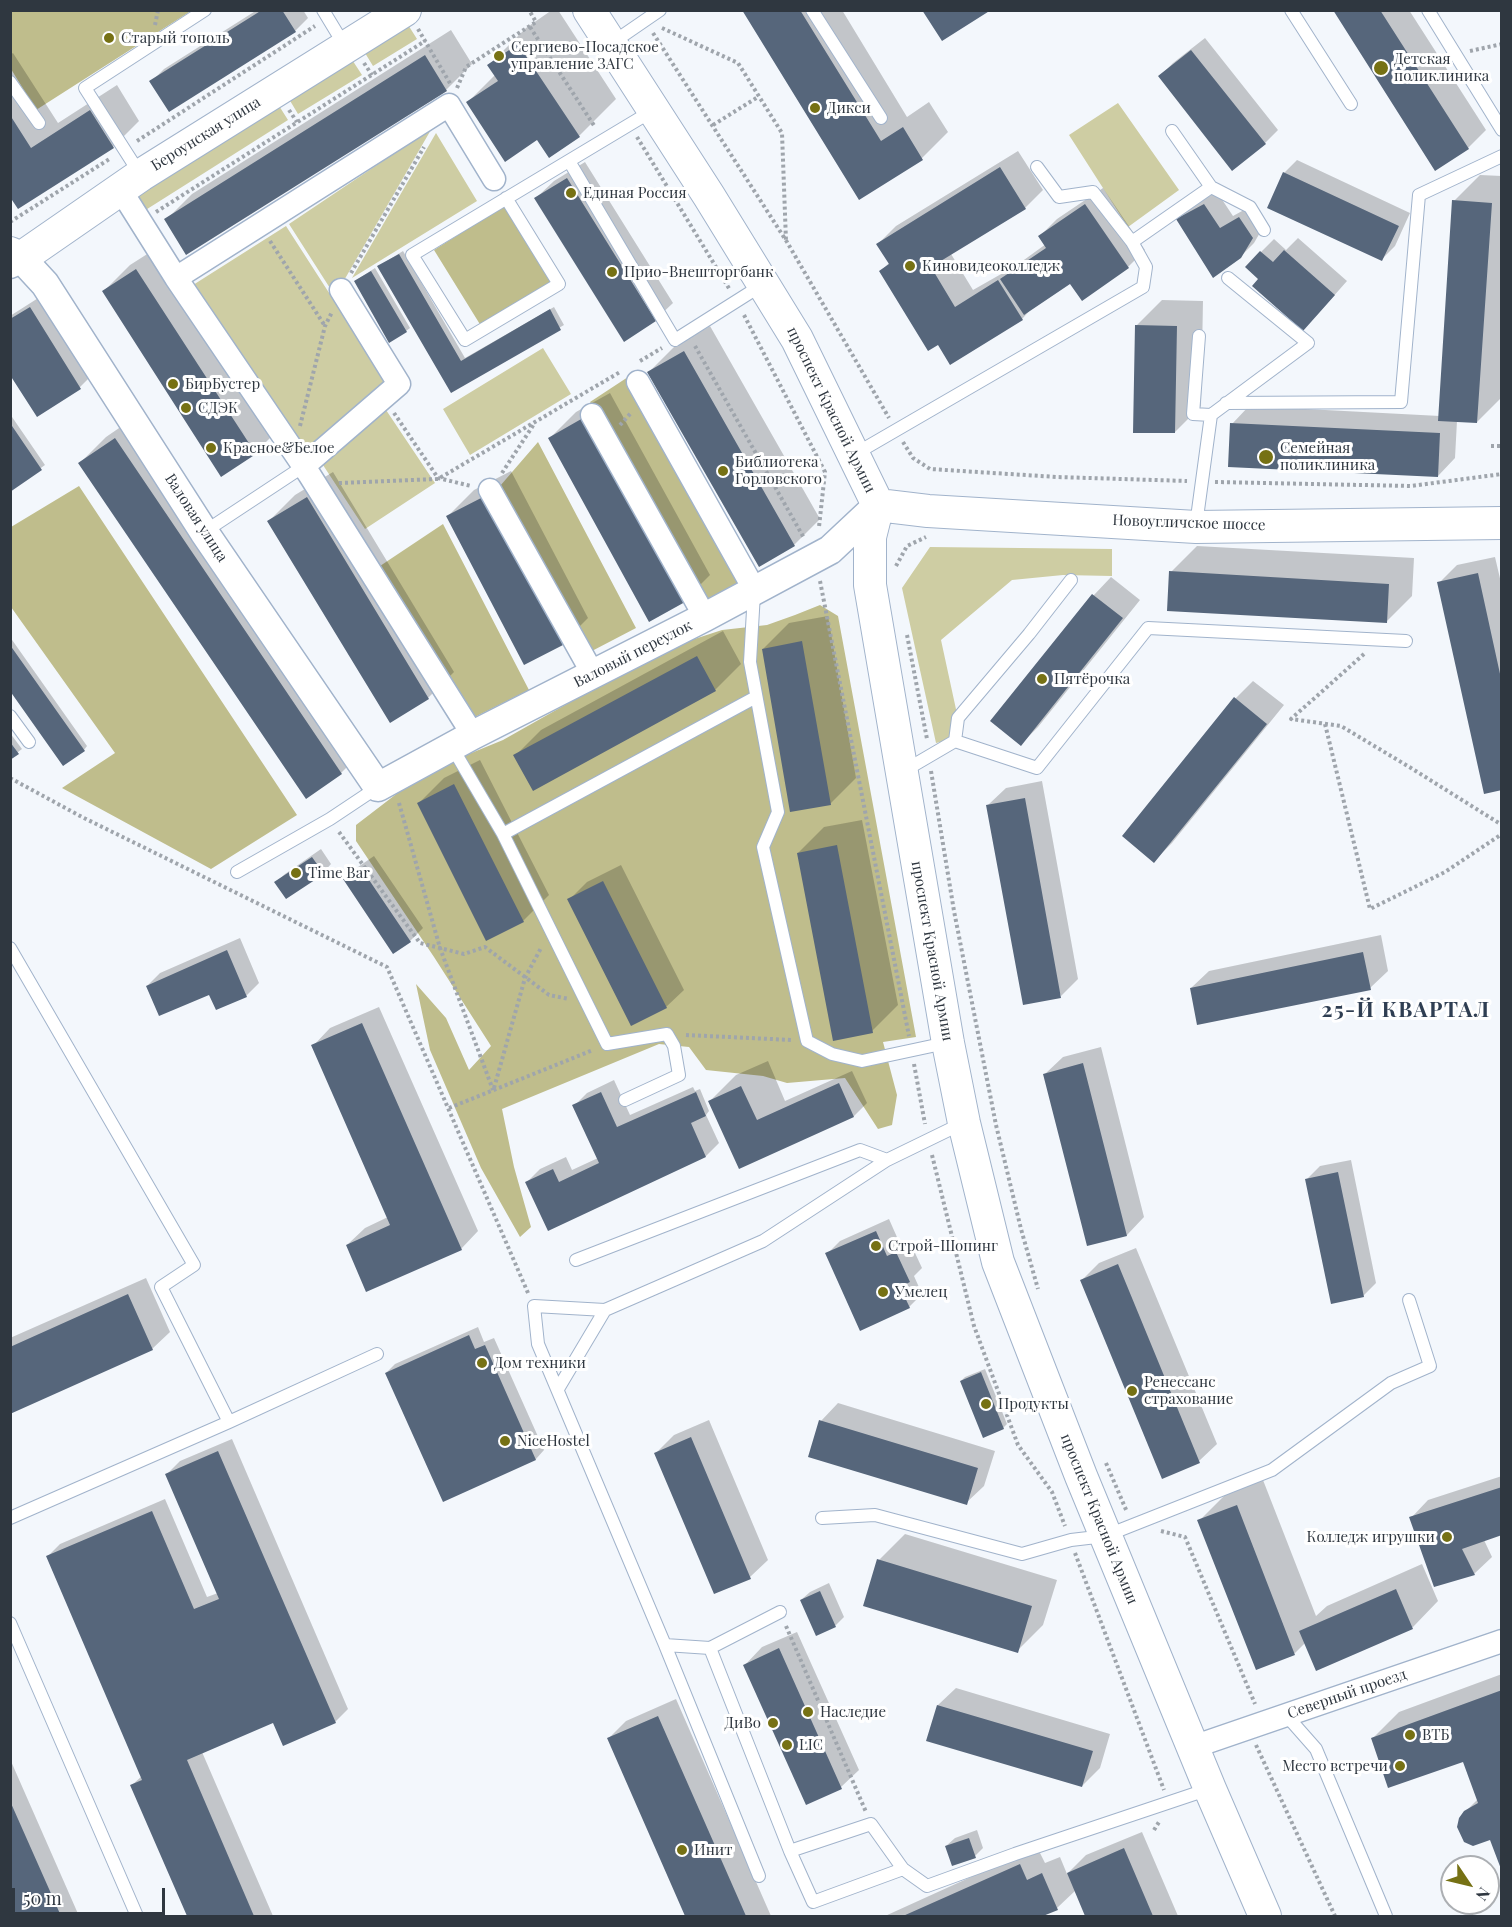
<!DOCTYPE html>
<meta charset="utf-8">
<style>
body{margin:0}
#map{position:relative;width:1512px;height:1927px;overflow:hidden;background:#f3f7fc;font-family:"Playfair Display",serif}
canvas{display:block}
.frame{position:absolute;inset:0;border:12px solid #2f3740;pointer-events:none}
.north{position:absolute;left:1440px;top:1855px;width:60px;height:60px;box-sizing:border-box;background:#fff;border:2px solid #acafb3;border-radius:50%;rotate:125deg;font-size:16px;font-weight:700;line-height:24px;text-align:center;color:#2f3740}
.north::after{content:'';display:block;margin:auto;width:21px;height:27px;background:#767114;clip-path:polygon(50% 0,100% 100%,50% 72%,0 100%)}
.scale{position:absolute;left:12px;top:1888px;width:153px;height:27px;box-sizing:border-box;border:3px solid #2f3740;border-top:0;padding-left:8px;font-size:18px;line-height:21px;white-space:nowrap;color:#2f3740;-webkit-text-stroke:4px #fff;paint-order:stroke}
</style>
<div id="map">
<canvas width="1512" height="1927"></canvas>
<div class="frame"></div>
<div class="north">N</div>
<div class="scale">50 m</div>
</div>
<script>
const g = document.querySelector('canvas').getContext('2d');
g.lineJoin = 'round';
function fill(path, color) { g.fillStyle = color; g.fill(path, 'evenodd'); }
const shape = rows => new Path2D(rows.map(r => 'M' + r).join(''));
function stroke(path, color, width, dash) { g.strokeStyle = color; g.lineWidth = width; g.lineCap = dash ? 'butt' : 'round'; g.setLineDash(dash || []); g.stroke(path); }
function label(font, color, halo, rows, align = 'center') {
  g.font = font + ' "Playfair Display",serif'; g.lineWidth = 6; g.setLineDash([]); g.textBaseline = 'middle'; g.strokeStyle = halo; g.fillStyle = color; for (const [text, x, y, turn = 0] of rows) {
    g.save(); g.translate(x, y); g.rotate((+turn || 0) * Math.PI / 180); g.textAlign = isNaN(turn) ? turn : align; if (halo) g.strokeText(text, 0, 0); g.fillText(text, 0, 0); g.restore();
  }
}
const green = shape([
 [405,20,417,39,373,66,362,48],
 [349,55,362,75,298,114,286,94],
 [276,101,288,120,144,211,133,193],
 [1118,103,1179,190,1128,227,1069,135],
 [432,128,335,296,289,224],
 [436,133,477,201,352,278],
 [286,226,389,386,305,459,193,285],
 [543,348,571,394,470,455,443,409],
 [384,407,435,483,365,529,321,462],
 [930,547,1112,549,1112,576,1063,575,1012,580,941,640,962,737,936,743,902,588]
]);
const forest = shape([
 [11,11,191,11,36,110,11,69],
 [504,206,551,282,481,326,434,250],
 [628,377,743,583,709,604,590,402],
 [538,442,636,628,590,652,500,486],
 [79,486,297,815,211,869,62,788,115,753,11,607,11,527],
 [443,524,529,690,471,719,380,566],
 [820,605,838,616,916,1037,883,1042,897,1095,892,1125,878,1129,845,1078,787,1083,763,1076,706,1070,689,1047,659,1044,502,1109,514,1167,531,1227,520,1237,481,1168,430,1050,416,984,446,1018,469,1070,491,1046,434,957,356,841,356,825,425,772,503,740,664,649,722,630,767,625,795,615]
]);
const shadow = shape([
 [257,10,303,10,308,18,295,31,151,82,164,69],
 [552,10,558,10,616,99,579,136,468,102,495,75,489,65,526,28],
 [744,10,842,10,907,117,929,102,948,132,922,158,859,198],
 [1335,10,1409,10,1486,130,1468,148,1436,169],
 [451,30,472,64,446,90,187,253,166,220,192,194],
 [1205,38,1278,130,1265,143,1160,76,1173,63],
 [13,53,58,123,117,85,139,121,113,147,18,207,10,195,10,55],
 [1018,151,1043,190,1025,208,951,254,973,290,1017,265,1046,244,1040,236,1057,219,1103,188,1145,250,1128,267,1070,282,1034,306,1022,319,938,343,881,271,890,262,878,244,896,226],
 [1297,160,1410,213,1395,246,1382,259,1284,173],
 [585,162,673,303,655,320,536,198,554,181],
 [1480,175,1502,176,1502,397,1477,422,1457,421,1455,458,1438,476,1232,424,1249,406,1440,416,1454,201],
 [1217,192,1233,216,1253,205,1265,224,1254,243,1240,257,1178,219,1191,206],
 [1298,238,1347,281,1316,316,1260,279,1261,252,1274,239,1286,250],
 [163,244,281,427,255,453,104,291,130,265],
 [403,251,465,358,554,307,564,325,451,391,379,266],
 [375,268,410,328,406,331,355,281],
 [43,295,93,374,80,387,37,415,10,372,10,316],
 [1162,300,1203,301,1201,406,1175,432,1136,326],
 [710,326,820,519,794,545,649,372,675,346],
 [610,393,710,575,684,601,550,438,576,412],
 [141,413,367,747,341,773,80,463,106,437],
 [10,414,45,465,10,490],
 [511,471,588,618,562,644,448,516,474,490],
 [333,472,454,672,428,698,390,721,269,521,295,495],
 [1197,546,1414,558,1412,596,1386,622,1171,572],
 [1495,557,1502,587,1502,788,1439,583,1457,565],
 [1111,577,1140,600,1038,727,1021,744,992,721,1094,595],
 [828,616,856,778,830,804,763,649,789,623],
 [723,631,741,664,715,690,515,756,541,730],
 [10,637,87,746,84,750,10,688],
 [1253,681,1284,705,1172,843,1154,861,1124,836,1236,698],
 [10,733,22,749,10,758],
 [480,760,549,895,523,921,418,804,444,778],
 [1042,781,1078,979,1061,996,988,805,1006,788],
 [862,820,898,1005,872,1031,798,853,824,827],
 [321,849,331,864,323,873,276,882,285,874],
 [374,856,423,928,410,941,345,880,358,867],
 [621,865,684,990,666,1007,569,900,587,882],
 [1381,935,1388,971,1370,988,1191,988,1209,971],
 [240,938,259,983,246,996,147,986,160,973],
 [379,1007,478,1231,461,1249,347,1245,365,1228,388,1217,313,1046,330,1028],
 [1101,1047,1144,1217,1127,1235,1089,1244,1045,1074,1063,1057],
 [768,1061,785,1101,852,1071,867,1103,854,1116,739,1167,710,1101,736,1075],
 [614,1080,630,1115,693,1087,695,1091,700,1089,709,1111,706,1115,719,1143,706,1156,548,1229,527,1182,540,1169,566,1157,572,1170,598,1158,574,1106,587,1093],
 [1351,1160,1376,1283,1363,1296,1307,1179,1320,1166],
 [889,1219,900,1244,909,1240,922,1268,914,1276,922,1294,909,1307,827,1254,840,1241],
 [1136,1248,1217,1444,1199,1461,1082,1280,1099,1263],
 [146,1278,170,1332,152,1349,10,1412,10,1338],
 [478,1327,484,1342,494,1338,544,1450,536,1459,444,1500,386,1373,395,1364],
 [985,1369,1007,1424,1003,1428,961,1381,965,1377],
 [838,1403,995,1451,984,1486,966,1503,821,1421],
 [709,1420,768,1560,750,1577,715,1592,656,1453,674,1435],
 [232,1439,348,1709,335,1722,273,1722,202,1752,273,1916,189,1916,132,1785,142,1776,47,1557,60,1544,165,1499,207,1597,218,1593,167,1474,180,1461],
 [1502,1476,1502,1533,1484,1540,1492,1557,1474,1574,1411,1518,1428,1500],
 [1263,1480,1316,1616,1327,1606,1422,1564,1438,1601,1413,1627,1317,1669,1305,1643,1295,1653,1257,1668,1199,1521,1225,1495],
 [905,1534,1057,1580,1043,1625,1017,1651,879,1560],
 [829,1583,844,1617,836,1625,817,1634,801,1600,810,1592],
 [797,1632,859,1770,841,1787,745,1665,762,1647],
 [1502,1674,1502,1865,1491,1838,1465,1812,1478,1799,1464,1760,1373,1738,1399,1712],
 [956,1688,1110,1734,1100,1768,1082,1786,928,1740,938,1705],
 [676,1699,771,1916,687,1916,609,1738,626,1721],
 [10,1759,79,1916,10,1916],
 [977,1830,983,1848,975,1856,946,1846,955,1838],
 [1142,1832,1178,1916,1087,1916,1076,1890,1057,1908,1040,1916,885,1916,1037,1847,1045,1863,1060,1857,1067,1874,1086,1855]
]);
const building = shape([
 [262,10,282,10,296,32,169,112,149,81],
 [742,10,800,10,881,141,903,127,923,160,859,200],
 [922,10,991,10,942,41],
 [1333,10,1380,10,1469,149,1435,171],
 [518,44,580,137,549,158,537,140,505,162,466,102,498,81,487,65],
 [1191,50,1266,144,1232,171,1158,76],
 [425,55,447,91,186,255,164,219],
 [90,110,114,148,18,209,10,197,10,115,31,148],
 [1000,167,1026,209,931,267,955,307,998,280,1023,320,950,365,938,345,928,351,879,271,889,264,876,244],
 [1283,172,1399,226,1382,261,1267,208],
 [567,178,656,321,624,342,534,198],
 [1452,200,1492,203,1477,423,1438,421],
 [1085,204,1129,268,1082,301,1070,284,1024,315,1000,279,1046,248,1038,236],
 [1204,204,1220,228,1239,217,1253,238,1241,258,1213,278,1176,219],
 [1284,250,1335,295,1303,331,1252,286,1258,279,1245,267,1260,251,1273,262],
 [399,254,461,361,550,309,561,330,451,393,377,266],
 [136,269,256,454,221,477,102,291],
 [371,271,407,332,389,343,354,281],
 [30,307,81,389,37,417,10,375,10,319],
 [1135,325,1177,326,1175,433,1133,433],
 [684,351,795,546,759,567,647,372],
 [583,418,685,602,649,622,548,438],
 [10,423,42,470,10,492],
 [1230,423,1440,433,1438,477,1228,467],
 [115,438,342,774,306,799,78,463],
 [485,496,563,645,524,665,446,516],
 [307,497,429,699,390,723,267,521],
 [1169,571,1389,584,1387,623,1167,611],
 [1478,573,1502,683,1502,790,1484,794,1437,582],
 [1092,594,1123,618,1021,746,990,721],
 [802,641,831,805,790,812,762,649],
 [10,645,85,751,63,766,10,691],
 [697,656,716,691,533,791,513,755],
 [1234,697,1267,724,1154,863,1122,836],
 [10,742,19,754,10,760],
 [454,784,524,922,486,941,417,803],
 [1025,798,1061,998,1023,1005,986,805],
 [837,845,873,1033,833,1041,797,853],
 [312,857,324,874,286,899,274,882],
 [361,868,411,942,393,954,343,879],
 [603,881,667,1008,631,1026,567,899],
 [227,950,247,997,216,1010,209,995,159,1016,146,986],
 [1363,952,1371,990,1197,1025,1190,988],
 [362,1023,462,1250,366,1292,346,1245,390,1225,311,1045],
 [1083,1063,1127,1236,1087,1246,1043,1074],
 [839,1083,854,1117,739,1169,708,1101,741,1086,757,1120],
 [601,1092,617,1127,696,1092,706,1116,691,1123,706,1157,548,1231,525,1182,553,1169,559,1182,599,1163,572,1105],
 [1338,1172,1364,1297,1331,1304,1305,1179],
 [876,1231,887,1256,896,1252,910,1282,900,1287,910,1308,860,1331,825,1253],
 [1118,1264,1200,1463,1162,1479,1080,1280],
 [128,1294,153,1350,10,1414,10,1347],
 [469,1335,475,1349,485,1345,536,1460,443,1502,385,1373],
 [981,1372,1004,1429,983,1438,960,1381],
 [819,1420,978,1468,967,1505,808,1457],
 [691,1437,751,1579,714,1594,654,1453],
 [218,1451,336,1723,283,1746,273,1723,187,1760,254,1916,187,1916,130,1785,142,1780,46,1556,152,1511,194,1609,219,1599,165,1474],
 [1502,1487,1502,1535,1462,1549,1475,1575,1434,1587,1409,1517],
 [1237,1505,1295,1655,1256,1670,1197,1520],
 [877,1559,1032,1606,1018,1653,863,1606],
 [1396,1589,1413,1629,1316,1671,1299,1631],
 [820,1591,836,1627,816,1636,800,1600],
 [779,1648,842,1789,806,1805,743,1665],
 [1502,1690,1502,1869,1501,1869,1490,1840,1473,1846,1464,1842,1457,1827,1459,1818,1464,1811,1478,1803,1463,1762,1388,1788,1371,1738],
 [937,1705,1093,1751,1082,1787,926,1741],
 [658,1716,746,1916,685,1916,607,1738],
 [10,1801,61,1916,10,1916],
 [969,1838,976,1858,952,1866,945,1846],
 [1124,1848,1153,1916,1085,1916,1067,1873],
 [1020,1864,1027,1880,1042,1873,1058,1910,1043,1916,903,1916]
]);
const path = shape([
 [155,25,158,10],
 [530,27,595,127],
 [662,28,738,63,782,133,786,241],
 [418,29,451,85],
 [653,33,787,242,889,418],
 [1470,51,1502,44],
 [364,63,372,75],
 [457,88,466,67,536,22,529,10],
 [289,110,297,122],
 [713,125,758,97],
 [637,137,730,290],
 [137,141,315,26],
 [156,212,425,41],
 [10,222,111,158],
 [270,241,325,326],
 [351,273,424,147],
 [744,315,825,472,819,527],
 [695,346,804,538],
 [640,361,662,348],
 [394,413,438,478,471,486],
 [620,425,631,413],
 [300,426,325,326,332,312],
 [903,442,913,458,930,469,1057,477,1187,481],
 [1491,446,1502,446],
 [502,473,534,424],
 [1215,482,1411,486,1502,474],
 [339,483,438,479,620,372],
 [896,566,907,546,926,537],
 [820,581,909,1036],
 [907,635,927,739],
 [1364,654,1291,719,1341,726,1411,768,1502,825],
 [1325,724,1370,909,1445,872,1502,834],
 [931,771,954,911,996,1125,1021,1229,1038,1289],
 [10,778,82,817,387,967,528,1293],
 [399,803,440,948,493,1090],
 [339,832,420,943,464,954,485,947,549,995,569,999],
 [686,1035,792,1040],
 [914,1064,925,1124],
 [494,1088,525,978,541,948],
 [449,1108,593,1050],
 [932,1155,974,1326,1018,1445,1052,1492,1065,1526],
 [1106,1463,1127,1512],
 [1161,1531,1185,1537,1255,1704],
 [1075,1553,1164,1790],
 [786,1626,866,1812],
 [1256,1745,1335,1916],
 [1154,1830,1159,1822]
]);
const service = shape([
 [323,10,346,48],
 [812,10,881,118],
 [1291,10,1351,104],
 [1428,10,1502,130],
 [612,43,660,10],
 [10,82,39,123],
 [569,161,675,340,762,285],
 [1037,167,1059,197,1093,192,1132,242],
 [140,174,85,88,205,10],
 [1211,187,1250,207,1264,230],
 [506,198,559,284,465,340,412,255,652,111],
 [1199,336,1193,414,1211,415],
 [1226,403,1401,402,1419,195,1502,156],
 [855,454,1143,287,1146,267,1132,242,1211,187,1172,131],
 [1196,525,1211,415,1308,343,1228,278],
 [204,532,304,466],
 [754,593,750,662,778,812,763,847,807,1041,832,1054,862,1061,946,1043],
 [10,716,29,742],
 [955,741,1037,768,1148,628,1406,641],
 [452,747,503,834,607,1044,667,1034,674,1046,679,1075,625,1100],
 [902,772,955,741,958,718,1029,634,1071,580],
 [503,834,756,697],
 [237,872,330,819,378,787],
 [10,948,194,1265,161,1287,229,1422],
 [963,1123,887,1160,763,1241,605,1310,534,1306,538,1344,665,1645,710,1648,790,1851,871,1824,903,1869,927,1886,1015,1854,1209,1789],
 [576,1260,860,1150,887,1160],
 [558,1389,605,1310],
 [10,1518,229,1422,377,1354],
 [822,1518,875,1515,1022,1554,1071,1540,1105,1536,1272,1470,1391,1383,1430,1366,1409,1300],
 [10,1623,137,1916],
 [665,1645,759,1876],
 [710,1648,780,1612],
 [1286,1715,1316,1749,1386,1916],
 [790,1851,813,1902,903,1869]
]);
const minor = shape([
 [120,189,176,278,309,474,473,735],
 [176,278,449,105,494,179],
 [638,382,754,589],
 [592,415,705,617],
 [304,466,399,384,341,290],
 [490,490,593,674],
 [1193,1747,1502,1641]
]);
const tertiary = shape([
 [10,264,21,258,45,284,204,532,378,787,473,735,705,617,830,550,878,505]
]);
const secondary = shape([
 [589,10,709,196,797,339,878,505,870,537,870,585,948,1043,964,1123,998,1262,1081,1476,1210,1789,1265,1916],
 [10,253,21,258,141,175,405,10],
 [878,505,928,511,1196,527,1502,523]
]);
const markers = [
 [109,38,6,"#767114"],
 [499,56,6,"#767114"],
 [1381,68,8,"#767114"],
 [815,108,6,"#767114"],
 [571,193,6,"#767114"],
 [910,266,6,"#767114"],
 [612,272,6,"#767114"],
 [173,384,6,"#767114"],
 [186,408,6,"#767114"],
 [211,448,6,"#767114"],
 [1266,457,8,"#767114"],
 [723,471,6,"#767114"],
 [1042,679,6,"#767114"],
 [296,873,6,"#767114"],
 [876,1246,6,"#767114"],
 [883,1292,6,"#767114"],
 [482,1363,6,"#767114"],
 [1132,1391,6,"#767114"],
 [986,1404,6,"#767114"],
 [505,1441,6,"#767114"],
 [1447,1537,6,"#767114"],
 [808,1712,6,"#767114"],
 [773,1723,6,"#767114"],
 [1410,1735,6,"#767114"],
 [787,1745,6,"#767114"],
 [1400,1766,6,"#767114"],
 [682,1850,6,"#767114"]
];
const poiNames = [
 ["Старый тополь",121,38],
 ["Сергиево-Посадское",511,47],
 ["управление ЗАГС",511,64],
 ["Детская",1394,59],
 ["поликлиника",1394,76],
 ["Дикси",827,108],
 ["Единая Россия",583,193],
 ["Киновидеоколледж",922,266],
 ["Прио-Внешторгбанк",624,272],
 ["БирБустер",185,384],
 ["СДЭК",198,408],
 ["Красное&Белое",223,448],
 ["Семейная",1280,448],
 ["поликлиника",1280,465],
 ["Библиотека",735,462],
 ["Горловского",735,479],
 ["Пятёрочка",1054,679],
 ["Time Bar",308,873],
 ["Строй-Шопинг",888,1246],
 ["Умелец",895,1292],
 ["Дом техники",494,1363],
 ["Ренессанс",1144,1382],
 ["страхование",1144,1399],
 ["Продукты",998,1404],
 ["NiceHostel",517,1441],
 ["Колледж игрушки",1435,1537,"right"],
 ["Наследие",820,1712],
 ["ДиВо",761,1723,"right"],
 ["ВТБ",1422,1735],
 ["LIC",799,1745],
 ["Место встречи",1388,1766,"right"],
 ["Инит",694,1850]
];
const streetNames = [
 ["Бероунская улица",206,134,-32],
 ["проспект Красной Армии",831,410,64],
 ["Валовая улица",196,518,57],
 ["Новоугличское шоссе",1189,523,2],
 ["Валовый переулок",633,654,-27],
 ["проспект Красной Армии",932,951,80],
 ["проспект Красной Армии",1099,1519,68],
 ["Северный проезд",1347,1694,-19]
];
const districtNames = [
 ["25-Й КВАРТАЛ",1406,1010]
];
fill(green, '#cecda3');
fill(forest, '#bfbd8c');
fill(shadow, '#0003');
fill(building, '#56667b');
stroke(service, '#a1b3cb', 14);
stroke(minor, '#a1b3cb', 25);
stroke(tertiary, '#a1b3cb', 31);
stroke(secondary, '#a1b3cb', 34);
stroke(path, '#9fa5ac', 4, [3, 3]);
stroke(service, '#fff', 12);
stroke(minor, '#fff', 22);
stroke(tertiary, '#fff', 28);
stroke(secondary, '#fff', 32);
for (const [x, y, r, color] of markers) { const dot = new Path2D(); dot.arc(x, y, r, 0, 2 * Math.PI); g.fillStyle = color; g.fill(dot); stroke(dot, '#fff', 2); }
label('15px', '#2f3740', '#fff', poiNames, 'left');
label('15px', '#2f3740', '#fff', streetNames);
g.letterSpacing = '1.5px';
label('bold 21px', '#2f3e52', '#fff', districtNames);
g.letterSpacing = '0px';
</script>
